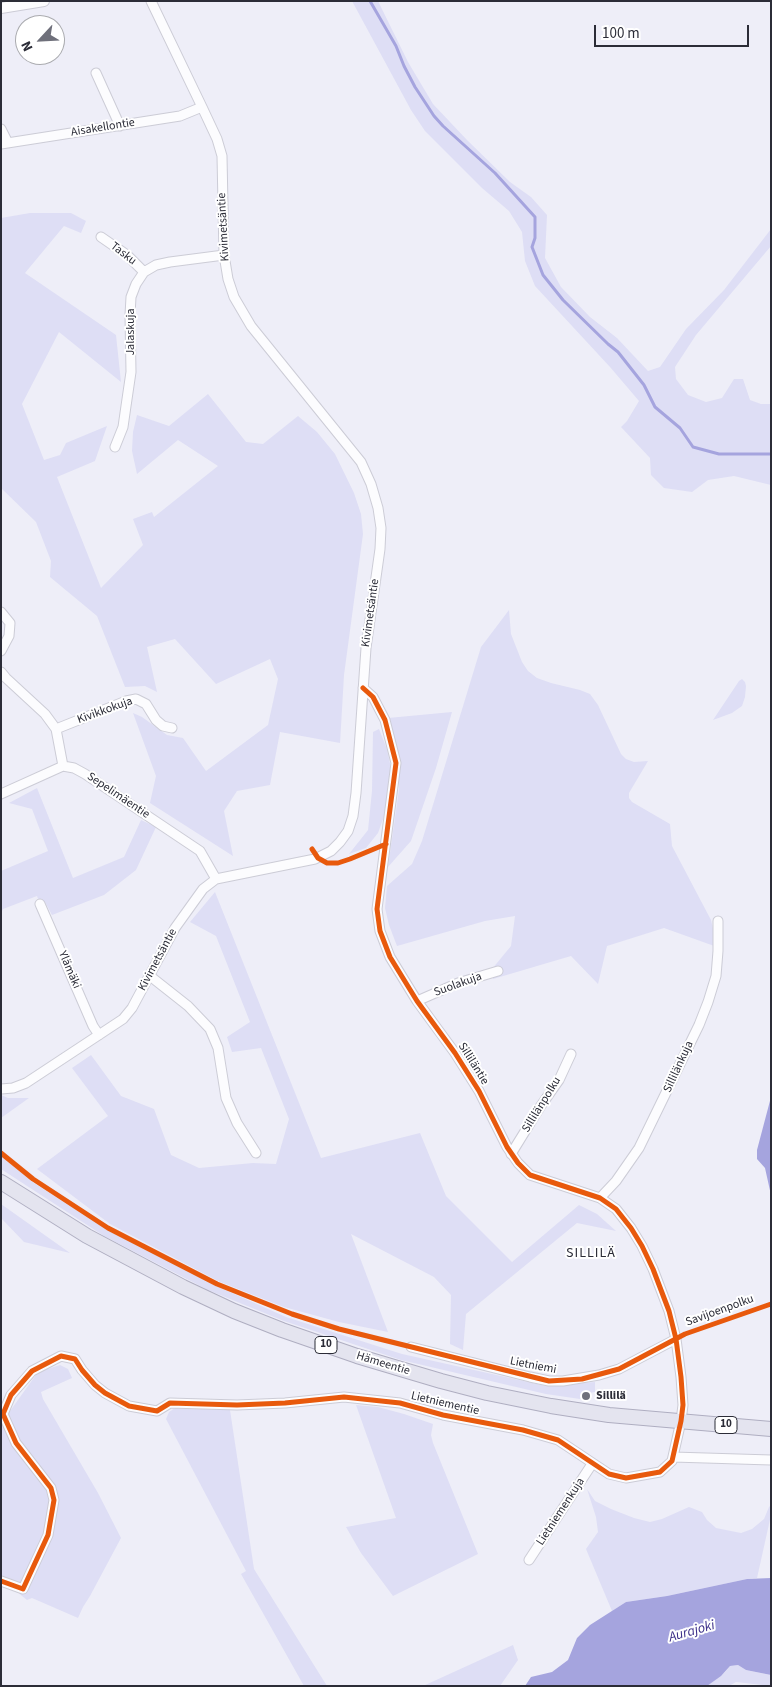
<!DOCTYPE html>
<meta charset="utf-8">
<style>
body{margin:0}
#map{position:relative;width:772px;height:1687px;overflow:hidden;background:#eeeef8;font-family:"Source Sans 3",sans-serif}
canvas{display:block}
.frame{position:absolute;inset:0;border:2px solid #2b2c37;pointer-events:none}
.north{position:absolute;left:15px;top:15px;width:50px;height:50px;box-sizing:border-box;background:#fff;border:1px solid #aaabaf;border-radius:50%;rotate:245deg;font-size:14px;font-weight:700;line-height:20px;text-align:center;color:#2b2c37}
.north::after{content:'';display:block;margin:auto;width:18px;height:22px;background:#6f707b;clip-path:polygon(50% 0,100% 100%,50% 72%,0 100%)}
.scale{position:absolute;left:594px;top:25px;width:155px;height:22px;box-sizing:border-box;border:2px solid #2b2c37;border-top:0;padding-left:6px;font-size:15px;line-height:18px;white-space:nowrap;color:#2b2c37;-webkit-text-stroke:4px #fff;paint-order:stroke}
</style>
<div id="map">
<canvas width="772" height="1687"></canvas>
<div class="frame"></div>
<div class="north">N</div>
<div class="scale">100 m</div>
</div>
<script>
const g = document.querySelector('canvas').getContext('2d');
g.lineJoin = 'round';
function fill(path, color) { g.fillStyle = color; g.fill(path, 'evenodd'); }
const shape = rows => new Path2D(rows.map(r => 'M' + r).join(''));
function stroke(path, color, width, dash) { g.strokeStyle = color; g.lineWidth = width; g.lineCap = dash ? 'butt' : 'round'; g.setLineDash(dash || []); g.stroke(path); }
function label(font, color, halo, rows, align = 'center') {
  g.font = font + ' "Source Sans 3",sans-serif'; g.lineWidth = 4; g.setLineDash([]); g.textBaseline = 'middle'; g.strokeStyle = halo; g.fillStyle = color; for (const [text, x, y, turn = 0] of rows) {
    g.save(); g.translate(x, y); g.rotate((+turn || 0) * Math.PI / 180); g.textAlign = isNaN(turn) ? turn : align; if (halo) g.strokeText(text, 0, 0); g.fillText(text, 0, 0); g.restore();
  }
}
const green = shape([
 [352,1,378,1,408,62,433,104,467,140,510,182,531,197,547,215,545,258,561,287,590,317,617,338,648,371,660,367,686,329,724,290,771,229,771,246,696,335,675,367,676,379,688,395,706,402,722,398,734,379,743,379,750,400,761,404,771,404,771,485,734,476,708,480,692,492,664,488,651,475,650,458,621,427,627,421,639,401,610,367,535,286,525,261,522,232,509,211,482,188,425,131,411,110],
 [30,213,71,213,86,221,81,233,64,226,25,273,116,335,121,382,59,332,22,404,44,460,60,455,66,443,107,426,95,461,57,477,101,588,143,545,133,519,152,512,154,517,218,466,178,440,137,474,132,451,133,432,137,415,169,426,208,394,246,442,263,444,298,416,317,432,335,454,354,493,361,514,363,534,344,675,340,743,280,732,270,785,237,791,224,811,233,856,150,803,156,776,133,713,142,717,167,735,183,738,206,771,268,725,278,679,270,659,216,684,175,639,147,647,157,692,145,686,125,687,97,616,50,577,51,561,36,522,1,488,1,218],
 [509,610,511,634,522,662,528,671,537,678,551,683,580,690,590,694,598,705,621,754,626,759,634,762,648,761,629,793,629,798,632,802,670,824,672,846,711,920,717,947,664,928,607,946,598,984,571,956,493,979,492,969,511,946,515,916,485,921,397,946,389,925,385,908,387,886,412,864,422,841,481,647],
 [742,679,745,682,746,686,745,697,742,706,732,713,713,720,739,681],
 [452,712,436,768,411,841,388,867,399,789,399,763,388,718],
 [379,729,387,749,392,773,386,811,378,833,366,848,349,854,368,830,372,791,373,732],
 [37,788,73,878,124,857,141,820,156,827,136,870,104,895,52,915,45,902,40,904,37,896,3,909,1,913,1,871,48,851,32,809,9,803],
 [215,892,321,1158,420,1133,446,1196,512,1262,579,1205,597,1214,616,1231,577,1223,466,1314,463,1350,450,1344,451,1295,434,1277,351,1234,388,1332,339,1322,284,1307,218,1281,110,1224,37,1169,108,1116,72,1068,91,1055,121,1096,154,1109,171,1155,199,1168,253,1163,276,1164,289,1119,261,1048,232,1052,227,1037,250,1022,216,936,190,922],
 [1,1095,8,1098,29,1098,1,1118],
 [1,1156,34,1183,109,1231,214,1285,286,1317,402,1354,546,1386,595,1382,595,1392,583,1394,580,1399,546,1394,401,1360,284,1321,208,1290,104,1236,1,1169],
 [1,1204,70,1253,24,1242,1,1218],
 [60,1365,68,1369,72,1378,41,1392,43,1399,98,1493,121,1538,90,1596,83,1607,78,1618,32,1598,27,1600,1,1579,1,1413,5,1418,38,1372],
 [356,1405,378,1407,404,1414,433,1424,431,1435,433,1443,478,1554,393,1596,361,1553,346,1527,396,1518],
 [175,1408,230,1410,254,1569,327,1686,304,1686,241,1574,246,1571,166,1419,169,1412],
 [587,1489,595,1501,611,1509,634,1518,650,1522,662,1519,689,1507,702,1512,707,1520,716,1528,741,1533,752,1529,764,1519,769,1507,771,1505,771,1515,757,1578,747,1579,667,1596,626,1602,612,1611,586,1549,598,1532,596,1517],
 [513,1645,518,1660,500,1686,423,1686],
 [738,1665,746,1670,771,1675,771,1686,736,1682,729,1686,707,1686,725,1672,730,1666]
]);
const water = shape([
 [771,1097,771,1195,765,1168,757,1159,757,1150],
 [771,1578,771,1675,746,1670,738,1665,730,1666,721,1676,707,1686,525,1686,531,1677,552,1672,568,1660,577,1638,590,1625,626,1602,667,1596,747,1579]
]);
const stream = shape([
 [370,1,396,46,404,66,415,87,434,116,443,126,495,173,535,217,535,238,532,247,543,275,563,300,608,344,618,352,644,385,655,407,680,428,693,447,719,454,771,454]
]);
const minor = shape([
 [96,73,120,126],
 [1,129,8,143],
 [1,144,180,116,202,107],
 [101,237,127,255,144,272],
 [115,447,123,427,126,406,131,372,130,315,131,297,136,284,144,272,156,265,170,262,224,255],
 [1,612,10,623,9,636,1,651],
 [1,672,6,678,45,714,56,729,63,766],
 [56,729,126,701,136,699,146,704,156,720,163,726,172,728],
 [1,794,63,766,74,768,85,774,200,851,216,879],
 [40,904,93,1026,99,1035],
 [150,976,188,1006,210,1029,218,1048,226,1098,237,1123,256,1153],
 [417,1001,458,983,498,971],
 [1,1089,13,1088,26,1083,123,1019,132,1008,175,928,203,889,216,879,315,859,331,851,340,842,348,831,353,816,356,793,366,648,380,549,381,528,378,508,371,484,361,462,251,326,234,297,228,279,224,255,222,156,217,139,202,107,151,1],
 [511,1154,540,1107,559,1080,571,1054],
 [600,1198,616,1181,639,1148,699,1025,708,1002,716,976,718,951,718,921],
 [411,1347,530,1377,549,1381,563,1381,599,1375,619,1369,676,1339],
 [673,1457,771,1460],
 [529,1560,592,1464],
 [1,1581,23,1589,48,1535,54,1500,51,1488,16,1443,3,1414,11,1395,32,1371,61,1356,75,1359,82,1370,95,1385,105,1393,129,1406,157,1411,170,1403,237,1405,285,1403,344,1397,400,1403,443,1415,523,1430,558,1440,609,1474,626,1478,660,1472,672,1461,681,1421,683,1405,681,1377,676,1339,669,1311,653,1269,642,1246,631,1228,616,1209,600,1198,530,1175,518,1163,507,1147,479,1091,455,1053,417,1001,390,957,380,931,377,909,396,763,385,720,373,697,363,688]
]);
const tertiary = shape([
 [1,8,44,1]
]);
const trunk = shape([
 [1,1182,87,1236,183,1287,234,1311,282,1330,357,1356,441,1381,487,1393,551,1406,609,1415,771,1429]
]);
const cycleway = shape([
 [312,849,318,858,327,863,338,863,350,859,386,844],
 [1,1153,33,1179,108,1228,217,1284,292,1314,339,1329,549,1381,582,1379,619,1369,685,1334,771,1304],
 [1,1581,23,1589,48,1535,54,1500,51,1488,16,1443,3,1414,11,1395,32,1371,61,1356,75,1359,82,1370,95,1385,105,1393,129,1406,157,1411,170,1403,237,1405,285,1403,344,1397,400,1403,443,1415,523,1430,558,1440,609,1474,626,1478,660,1472,672,1461,681,1421,683,1405,681,1377,676,1339,669,1311,653,1269,642,1246,631,1228,616,1209,600,1198,530,1175,518,1163,507,1147,479,1091,455,1053,417,1001,390,957,380,931,377,909,396,763,385,720,373,697,363,688]
]);
const markers = [
 [586,1396,5,"#6f707b"]
];
const shields = [
 [326,1345,22],
 [726,1425,22]
];
const shieldNames = [
 ["10",326,1345],
 ["10",726,1425]
];
const streetNames = [
 ["Aisakellontie",103,128,-9],
 ["Kivimetsäntie",224,227,-93],
 ["Tasku",123,254,38],
 ["Jalaskuja",131,332,-90],
 ["Kivimetsäntie",371,613,-82],
 ["Kivikkokuja",105,711,-20],
 ["Sepelimäentie",118,796,34],
 ["Kivimetsäntie",158,960,-62],
 ["Ylämäki",69,970,67],
 ["Suolakuja",458,985,-20],
 ["Silliläntie",473,1064,58],
 ["Sillilänkuja",679,1067,-65],
 ["Sillilänpolku",542,1105,-58],
 ["Savijoenpolku",720,1311,-20],
 ["Hämeentie",383,1364,17],
 ["Lietniemi",533,1366,11],
 ["Lietniementie",445,1404,13],
 ["Lietniemenkuja",561,1512,-57]
];
const poiNames = [
 ["Sillilä",596,1396]
];
const neighbourhoodNames = [
 ["SILLILÄ",591,1254]
];
const waterNames = [
 ["Aurajoki",692,1632,-16]
];
fill(green, '#dedef5');
fill(water, '#a5a4de');
stroke(stream, '#a5a4de', 3);
stroke(minor, '#ccccd6', 11);
stroke(tertiary, '#ccccd6', 12);
stroke(trunk, '#afaec1', 16);
stroke(minor, '#fcfcfe', 9);
stroke(tertiary, '#fcfcfe', 10);
stroke(trunk, '#e4e4ef', 14);
stroke(cycleway, '#e8590c', 5);
for (const [x, y, r, color] of markers) { const dot = new Path2D(); dot.arc(x, y, r, 0, 2 * Math.PI); g.fillStyle = color; g.fill(dot); stroke(dot, '#fff', 2); }
for (const [x, y, w] of shields) { const box = new Path2D(); box.roundRect(x - w / 2, y - 8.5, w, 17, 4); g.fillStyle = '#fff'; g.fill(box); stroke(box, '#2b2c37', 1); }
label('bold 11px', '#2b2c37', null, shieldNames);
label('12px', '#2b2c37', '#fff', streetNames);
label('bold 12px', '#2b2c37', '#fff', poiNames, 'left');
g.letterSpacing = '1px';
label('14px', '#2b2c37', '#fff', neighbourhoodNames);
g.letterSpacing = '0px';
label('italic 14px', '#3a2d88', '#fff', waterNames);
</script>
